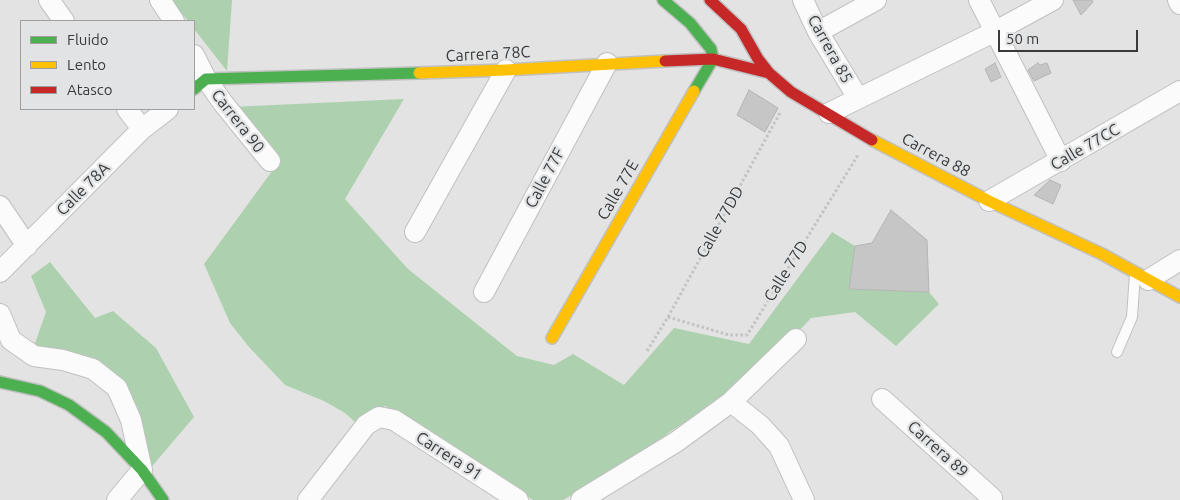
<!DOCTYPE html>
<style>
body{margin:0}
#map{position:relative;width:1180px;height:500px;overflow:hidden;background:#e3e3e3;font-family:Ubuntu,sans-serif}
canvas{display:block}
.legend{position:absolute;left:20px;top:20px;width:175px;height:90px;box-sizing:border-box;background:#e2e3e4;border:1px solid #9f9fa0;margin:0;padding:6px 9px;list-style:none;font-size:15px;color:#3a3a3b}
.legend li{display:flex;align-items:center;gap:10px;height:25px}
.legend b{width:25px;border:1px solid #9f9fa0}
.scale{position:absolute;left:998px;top:30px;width:140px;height:22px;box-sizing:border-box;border:2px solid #3a3a3b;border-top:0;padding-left:6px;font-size:15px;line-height:18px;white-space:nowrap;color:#3a3a3b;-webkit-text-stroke:4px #e2e3e4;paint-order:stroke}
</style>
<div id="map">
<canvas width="1180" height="500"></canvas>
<ul class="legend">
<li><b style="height:6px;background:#4caf50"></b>Fluido</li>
<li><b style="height:6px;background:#ffc107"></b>Lento</li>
<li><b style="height:6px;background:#c62828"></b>Atasco</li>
</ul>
<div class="scale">50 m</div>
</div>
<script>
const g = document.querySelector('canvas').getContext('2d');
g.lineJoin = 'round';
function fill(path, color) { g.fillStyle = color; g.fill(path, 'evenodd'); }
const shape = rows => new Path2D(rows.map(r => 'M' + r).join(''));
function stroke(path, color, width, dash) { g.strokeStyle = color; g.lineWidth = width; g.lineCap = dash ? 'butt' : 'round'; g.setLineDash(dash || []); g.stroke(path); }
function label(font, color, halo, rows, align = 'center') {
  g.font = font + ' Ubuntu,sans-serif'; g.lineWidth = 4.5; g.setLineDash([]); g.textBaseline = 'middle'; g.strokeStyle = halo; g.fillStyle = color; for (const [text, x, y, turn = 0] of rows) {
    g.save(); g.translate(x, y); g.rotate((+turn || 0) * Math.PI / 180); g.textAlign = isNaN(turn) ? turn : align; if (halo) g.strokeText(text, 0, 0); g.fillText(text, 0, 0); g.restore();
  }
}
const green = shape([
 [171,0,232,0,227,71,194,29,194,21,188,21],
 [404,99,345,199,408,269,517,356,554,365,573,354,624,385,674,328,749,344,832,232,855,246,849,289,929,292,939,304,896,346,855,312,811,318,763,369,724,397,671,431,637,458,563,500,533,500,385,406,357,424,345,413,324,401,285,385,249,347,230,323,204,264,278,163,230,107],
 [50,262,95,318,113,311,156,348,194,417,148,471,121,384,33,349,46,312,31,276]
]);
const building = shape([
 [1073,0,1092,0,1093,2,1081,15,1073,0],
 [995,63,1001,77,991,82,985,69,995,63],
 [1038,63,1040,65,1047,63,1051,73,1034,81,1028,70,1038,63],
 [749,90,778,108,765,132,737,115,749,90],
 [1050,180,1061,185,1053,204,1034,195,1050,180],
 [891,210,927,240,929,292,849,289,855,246,872,243,891,210]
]);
const path = shape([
 [668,317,729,335,747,335,858,155],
 [647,351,668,317,781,111]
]);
const lane = shape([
 [1117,352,1132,317,1135,274]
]);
const street = shape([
 [49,0,64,21],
 [160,0,174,21],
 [803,0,818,32,858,98],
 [979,0,1061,161],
 [1178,0,1180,4],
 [818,32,876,0],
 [194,55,206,79,223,103,270,161],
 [127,109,142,129],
 [829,113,996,31,1053,0],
 [989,201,1180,91],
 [0,206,27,246],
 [415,232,506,70],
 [0,272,142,129,168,109],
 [1148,280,1180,260],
 [484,292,607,63],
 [0,314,11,340,34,356,63,360,93,369,117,388,131,420,142,470,117,500],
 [882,399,992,498,992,500],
 [731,402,760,425,779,446,804,500],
 [308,500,366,425,379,417,394,420,518,500],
 [581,500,676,442,731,402,796,339]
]);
const fast = shape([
 [663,0,690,23,711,49,713,59,694,91],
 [194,89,206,79,419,73],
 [0,382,40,391,69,405,106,432,142,470,163,500]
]);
const slow = shape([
 [419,73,506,70,665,61],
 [872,140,989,201,1102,254,1180,297],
 [552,338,694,91]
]);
const jam = shape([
 [710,0,741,29,758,59,769,73,791,92,872,140],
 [665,61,713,59,769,73]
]);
const streetNames = [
 ["Carrera 85",830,49,61],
 ["Carrera 78C",488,54,-3],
 ["Carrera 90",238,121,52],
 ["Calle 77CC",1085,147,-30],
 ["Carrera 88",936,155,28],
 ["Calle 77F",545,178,-62],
 ["Calle 78A",83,189,-45],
 ["Calle 77E",618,190,-60],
 ["Calle 77DD",720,222,-61],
 ["Calle 77D",786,271,-58],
 ["Carrera 89",938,449,42],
 ["Carrera 91",449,456,33]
];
fill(green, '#add1af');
fill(building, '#c6c6c7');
stroke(building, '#b4b4b4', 1);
stroke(lane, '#c0c0c0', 12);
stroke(street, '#c0c0c0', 22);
stroke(fast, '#c0c0c0', 14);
stroke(slow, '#c0c0c0', 14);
stroke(jam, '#c0c0c0', 14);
stroke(path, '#c3c3c3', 3, [2.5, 2.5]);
stroke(lane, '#fbfbfb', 10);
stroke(street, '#fbfbfb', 20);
stroke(fast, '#4caf50', 11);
stroke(slow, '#ffc107', 11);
stroke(jam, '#c62828', 11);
label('16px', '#3a3a3b', '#e2e3e4', streetNames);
</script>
